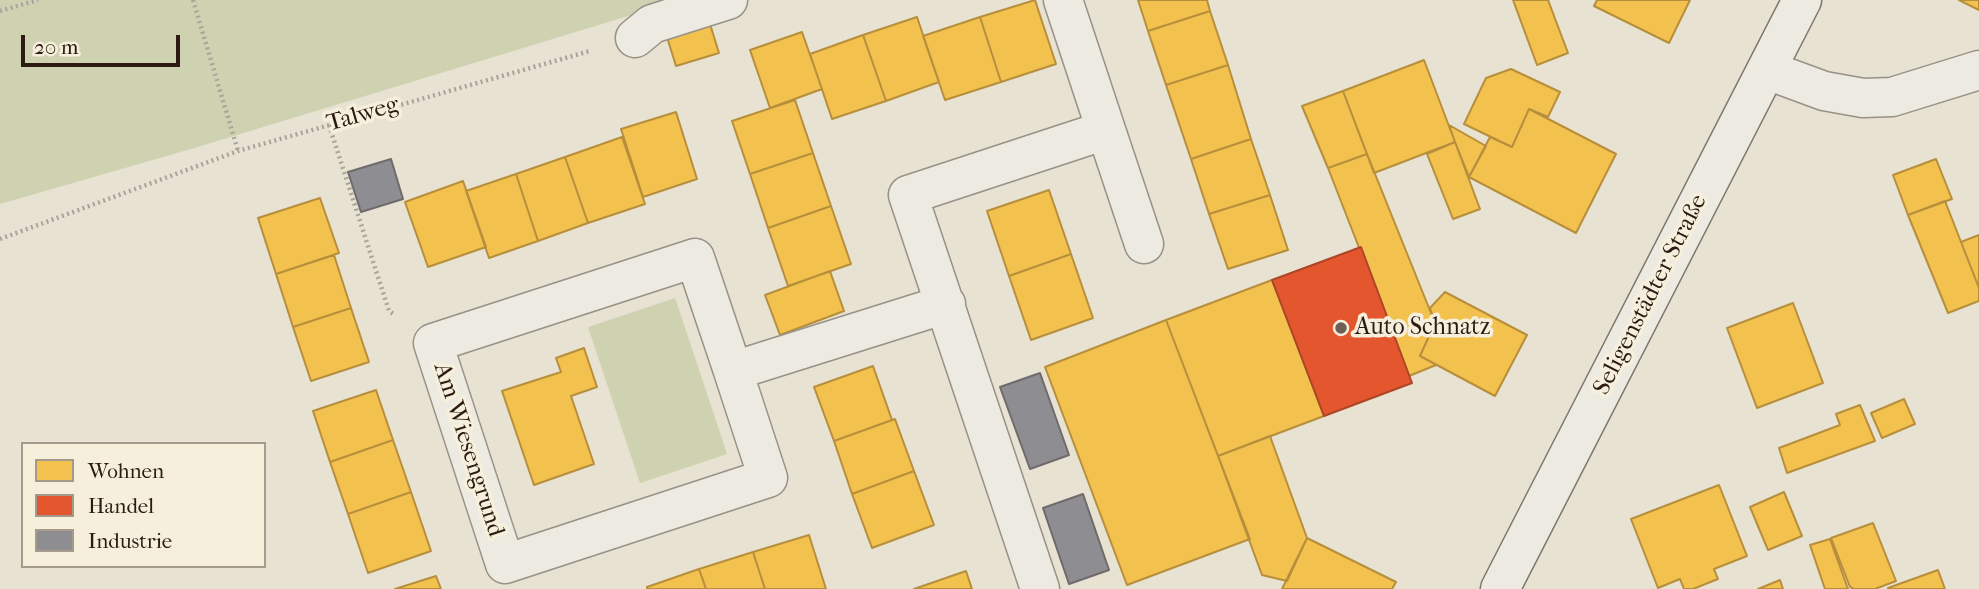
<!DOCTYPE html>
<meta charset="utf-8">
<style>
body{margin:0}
#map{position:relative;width:1979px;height:589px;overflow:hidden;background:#e8e2d2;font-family:"IM FELL French Canon",serif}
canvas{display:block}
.legend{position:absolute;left:21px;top:442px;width:245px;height:126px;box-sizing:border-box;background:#f6efdc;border:2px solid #a59a8c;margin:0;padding:9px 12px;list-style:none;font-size:21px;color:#2c1a13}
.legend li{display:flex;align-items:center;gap:14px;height:35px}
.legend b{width:35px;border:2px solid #a59a8c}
.scale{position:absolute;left:21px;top:35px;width:159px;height:32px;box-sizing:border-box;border:4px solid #2c1a13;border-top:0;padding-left:9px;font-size:21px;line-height:24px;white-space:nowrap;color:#2c1a13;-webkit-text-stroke:5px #f6efdc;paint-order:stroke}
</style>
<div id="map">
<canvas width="1979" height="589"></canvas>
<ul class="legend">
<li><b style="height:19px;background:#f2c14e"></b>Wohnen</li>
<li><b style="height:19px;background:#e4572e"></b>Handel</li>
<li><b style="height:19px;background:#8d8d92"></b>Industrie</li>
</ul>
<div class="scale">20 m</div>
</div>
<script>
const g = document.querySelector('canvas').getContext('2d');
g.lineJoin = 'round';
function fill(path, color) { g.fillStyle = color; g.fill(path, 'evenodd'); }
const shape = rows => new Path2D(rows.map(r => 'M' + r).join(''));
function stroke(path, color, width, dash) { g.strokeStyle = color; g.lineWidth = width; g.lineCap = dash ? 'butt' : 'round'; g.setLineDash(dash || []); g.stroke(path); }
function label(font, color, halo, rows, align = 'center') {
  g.font = font + ' "IM FELL French Canon",serif'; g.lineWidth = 7; g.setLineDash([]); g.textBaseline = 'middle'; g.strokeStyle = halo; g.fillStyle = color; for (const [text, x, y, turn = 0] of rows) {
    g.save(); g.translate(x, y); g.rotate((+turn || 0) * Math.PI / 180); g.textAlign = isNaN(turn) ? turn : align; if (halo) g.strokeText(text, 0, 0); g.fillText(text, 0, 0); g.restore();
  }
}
const green = shape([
 [0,0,681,0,191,149,0,204],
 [675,298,727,454,640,483,588,327]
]);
const homes = shape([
 [1035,0,1056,64,1001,82,980,17,1035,0],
 [1138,0,1207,0,1210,11,1148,31,1138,0],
 [1513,0,1548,0,1568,53,1537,65,1513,0],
 [1597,0,1690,0,1669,43,1594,6,1597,0],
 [1959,0,1979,0,1979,10,1959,0],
 [1210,11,1228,65,1166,85,1148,31,1210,11],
 [917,17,939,82,886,101,863,35,917,17],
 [980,17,1001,82,945,100,923,36,980,17],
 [710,24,719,53,676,66,667,37,710,24],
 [802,32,822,89,770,108,750,50,802,32],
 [863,35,886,101,832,119,810,54,863,35],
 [1424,60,1455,142,1374,173,1343,91,1424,60],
 [1228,65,1251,139,1191,159,1166,85,1228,65],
 [1511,69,1560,92,1548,117,1529,109,1512,147,1464,124,1486,78,1511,69],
 [1343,91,1367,154,1328,168,1302,106,1343,91],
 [795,100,813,153,750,174,732,121,795,100],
 [1529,109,1616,154,1576,233,1469,177,1490,137,1512,147,1529,109],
 [676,112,697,179,643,197,621,129,676,112],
 [1449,125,1486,146,1469,177,1455,142,1449,125],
 [622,137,645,204,588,223,565,157,622,137],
 [1251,139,1270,195,1209,214,1191,159,1251,139],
 [1455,142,1480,209,1453,219,1427,154,1455,142],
 [813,153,831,206,768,228,750,174,813,153],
 [1367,154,1435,323,1420,356,1436,365,1409,376,1328,168,1367,154],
 [565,157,588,223,538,241,516,174,565,157],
 [1936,159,1952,199,1908,215,1893,175,1936,159],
 [516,174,538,241,489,258,466,191,516,174],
 [463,181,486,247,428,267,405,202,463,181],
 [1049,190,1071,254,1009,276,987,211,1049,190],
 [1270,195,1288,250,1228,269,1209,214,1270,195],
 [320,198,339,253,276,274,258,218,320,198],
 [1945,201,1979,288,1979,301,1948,313,1908,215,1945,201],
 [831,206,851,264,788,286,768,228,831,206],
 [1979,235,1979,288,1961,242,1979,235],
 [1071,254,1093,318,1031,340,1009,276,1071,254],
 [334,255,351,308,293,327,276,274,334,255],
 [830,271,844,311,780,335,765,295,830,271],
 [1272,280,1324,416,1218,456,1166,320,1272,280],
 [1445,292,1527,335,1495,396,1420,356,1435,323,1430,308,1445,292],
 [1793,303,1823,383,1757,408,1727,328,1793,303],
 [351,308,369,362,311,381,293,327,351,308],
 [1166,320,1250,539,1127,585,1045,367,1166,320],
 [584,348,597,387,571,396,594,464,534,485,502,391,561,372,556,358,584,348],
 [873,366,892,420,834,441,814,387,873,366],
 [376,390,393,440,330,462,313,411,376,390],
 [1904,399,1915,424,1882,438,1871,413,1904,399],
 [1860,405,1875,441,1787,473,1779,448,1840,425,1836,414,1860,405],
 [895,419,914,471,852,494,834,441,895,419],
 [1270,436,1307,538,1287,581,1262,575,1218,456,1270,436],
 [393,440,411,492,348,514,330,462,393,440],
 [914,471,934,525,872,548,852,494,914,471],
 [1719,485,1747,556,1714,569,1718,579,1693,589,1684,589,1680,579,1658,588,1631,519,1719,485],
 [411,492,431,551,368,573,348,514,411,492],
 [1784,492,1802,536,1768,550,1750,507,1784,492],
 [1873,523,1896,581,1875,589,1854,589,1850,587,1831,538,1873,523],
 [809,535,826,589,765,589,753,552,809,535],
 [1307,538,1396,582,1392,589,1282,589,1307,538],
 [1830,539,1848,589,1825,589,1810,545,1830,539],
 [753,552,765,589,706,589,699,569,753,552],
 [699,569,706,589,647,589,647,587,699,569],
 [1938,570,1945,589,1888,589,1888,588,1938,570],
 [966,571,972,589,914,589,966,571],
 [436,576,441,589,395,589,436,576],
 [1780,580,1783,589,1758,589,1780,580]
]);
const shops = shape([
 [1361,247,1412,383,1324,416,1272,280,1361,247]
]);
const industry = shape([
 [391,159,403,199,361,212,348,172,391,159],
 [1040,373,1069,455,1030,469,1000,387,1040,373],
 [1083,494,1109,570,1069,584,1043,508,1083,494]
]);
const path = shape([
 [193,0,238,151],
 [0,11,38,0],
 [329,125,389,311,395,315],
 [0,239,238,151,590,51]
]);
const minor = shape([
 [635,38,652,24,728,0],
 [1767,70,1824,91,1863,98,1892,97,1979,70],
 [1106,130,1144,244],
 [733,371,695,258,433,343,505,564,768,478,733,371,946,304],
 [1040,589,908,195,1106,130,1063,0]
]);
const secondary = shape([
 [1500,589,1802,0]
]);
const markers = [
 [1341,328,7,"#6e6056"]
];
const streetNames = [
 ["Talweg",363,115,-16],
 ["Seligenstädter Straße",1651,295,-63],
 ["Am Wiesengrund",468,450,72]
];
const poiNames = [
 ["Auto Schnatz",1355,328]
];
fill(green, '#cfd2b1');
fill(homes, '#f2c14e');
stroke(homes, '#b78f3c', 2);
fill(shops, '#e4572e');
stroke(shops, '#ad4526', 2);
fill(industry, '#8d8d92');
stroke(industry, '#706a6c', 2);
stroke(minor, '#979187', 41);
stroke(secondary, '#7c766d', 41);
stroke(path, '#a8a49d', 4.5, [2, 3.5]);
stroke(minor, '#edeae1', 38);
stroke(secondary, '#edeae1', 38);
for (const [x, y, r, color] of markers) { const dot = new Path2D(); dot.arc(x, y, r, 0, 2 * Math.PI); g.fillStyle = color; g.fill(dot); stroke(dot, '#f6efdc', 2.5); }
label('24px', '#2c1a13', '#f6efdc', streetNames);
label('24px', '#2c1a13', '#f6efdc', poiNames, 'left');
</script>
